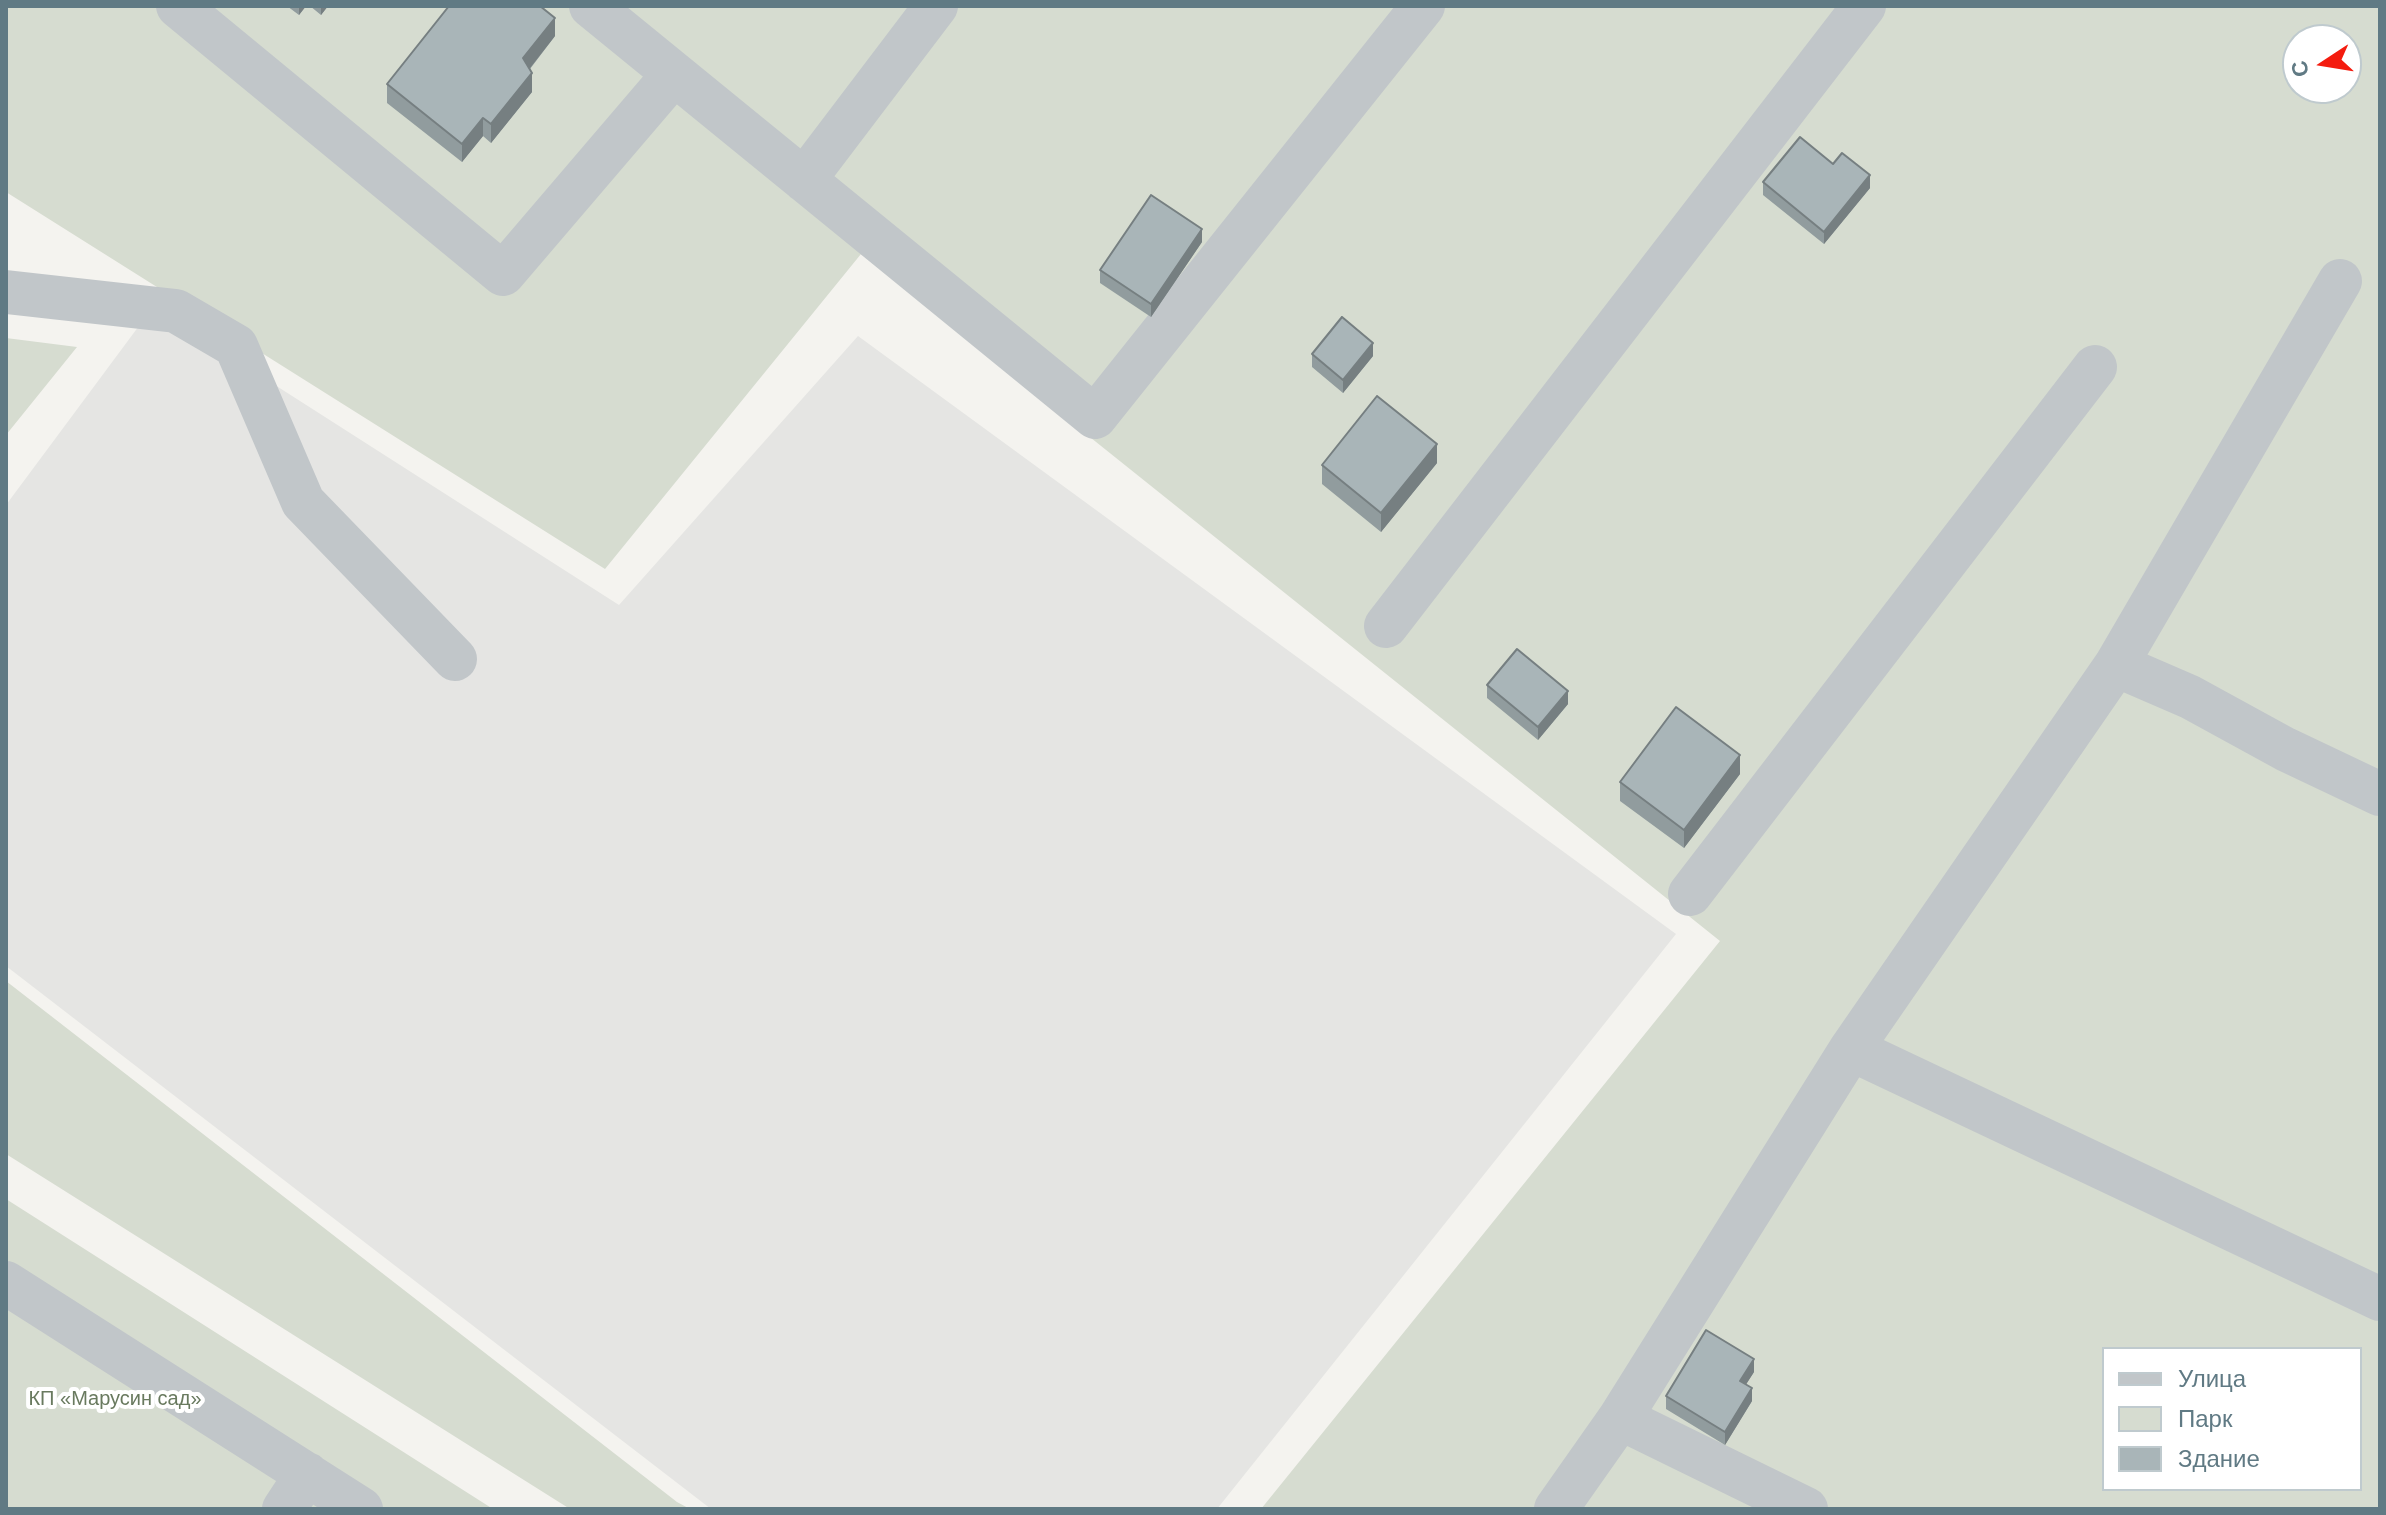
<!DOCTYPE html>
<meta charset="utf-8">
<style>
body{margin:0}
#map{position:relative;width:2386px;height:1515px;overflow:hidden;background:#f4f3ef;font-family:Helvetica,sans-serif}
canvas{display:block}
.frame{position:absolute;inset:0;border:8px solid #607a84;pointer-events:none}
.legend{position:absolute;left:2102px;top:1347px;width:260px;height:144px;box-sizing:border-box;background:#fff;border:2px solid #bfcace;margin:0;padding:10px 14px;list-style:none;font-size:24px;color:#607a84}
.legend li{display:flex;align-items:center;gap:16px;height:40px}
.legend b{width:40px;border:2px solid #bfcace}
.north{position:absolute;left:2282px;top:24px;width:80px;height:80px;box-sizing:border-box;background:#fff;border:2px solid #bfcace;border-radius:50%;rotate:258deg;font-size:22px;font-weight:700;line-height:32px;text-align:center;color:#607a84}
.north::after{content:'';display:block;margin:auto;width:28px;height:36px;background:#f41c0f;clip-path:polygon(50% 0,100% 100%,50% 72%,0 100%)}
</style>
<div id="map">
<canvas width="2386" height="1515"></canvas>
<div class="frame"></div>
<ul class="legend">
<li><b style="height:10px;background:#c1c6c9"></b>Улица</li>
<li><b style="height:22px;background:#d6dcd0"></b>Парк</li>
<li><b style="height:22px;background:#a9b5b8"></b>Здание</li>
</ul>
<div class="north">С</div>
</div>
<script>
const g = document.querySelector('canvas').getContext('2d');
g.lineJoin = 'round';
function fill(path, color) { g.fillStyle = color; g.fill(path, 'evenodd'); }
const shape = rows => new Path2D(rows.map(r => 'M' + r).join(''));
function stroke(path, color, width, dash) { g.strokeStyle = color; g.lineWidth = width; g.lineCap = dash ? 'butt' : 'round'; g.setLineDash(dash || []); g.stroke(path); }
function label(font, color, halo, rows, align = 'center') {
  g.font = font + ' Helvetica,sans-serif'; g.lineWidth = 8; g.setLineDash([]); g.textBaseline = 'middle'; g.strokeStyle = halo; g.fillStyle = color; for (const [text, x, y, turn = 0] of rows) {
    g.save(); g.translate(x, y); g.rotate((+turn || 0) * Math.PI / 180); g.textAlign = isNaN(turn) ? turn : align; if (halo) g.strokeText(text, 0, 0); g.fillText(text, 0, 0); g.restore();
  }
}
const built = shape([
 [153,307,619,605,858,336,1676,934,1217,1509,711,1509,6,966,6,505]
]);
const green = shape([
 [6,6,2380,6,2380,1509,1261,1509,1720,941,861,254,605,569,6,192],
 [2298,40,2346,40,2346,88,2298,88],
 [2104,1349,2360,1349,2360,1489,2104,1489],
 [6,338,77,347,6,435],
 [6,981,677,1502,690,1509,570,1509,6,1154],
 [6,1199,493,1509,6,1509]
]);
const minor = shape([
 [178,6,503,274,674,74],
 [591,6,1095,417,1423,6],
 [804,180,936,6],
 [6,292,176,311,236,346,303,502,455,659],
 [1386,626,1864,6],
 [2116,665,2340,281],
 [1690,894,2095,367],
 [1851,1049,2380,1299],
 [6,1283,361,1509],
 [1620,1418,1806,1509],
 [284,1509,307,1474],
 [1556,1509,1620,1418,1851,1049,2116,665,2190,697,2285,749,2380,794]
]);
const wall = shape([
 [287,6,306,6,299,15],
 [310,6,328,6,321,15],
 [555,36,530,69,532,92,491,143,483,136,462,162,387,103,387,84],
 [1833,164,1870,188,1824,244,1763,195,1763,182],
 [1202,242,1151,317,1100,283,1100,270],
 [1312,354,1373,356,1343,393,1312,367],
 [1437,463,1381,532,1322,484,1322,465],
 [1487,685,1568,704,1538,740,1487,698],
 [1740,774,1684,848,1620,801,1620,782],
 [2380,1258,2380,1276,2378,1275,2378,1262],
 [1754,1372,1746,1384,1752,1401,1725,1445,1666,1409,1666,1396]
]);
const shadedWall = shape([
 [299,6,306,6,299,15],
 [321,6,328,6,321,15],
 [555,18,555,36,523,77,523,58],
 [532,73,532,92,491,143,491,124],
 [483,118,483,136,462,162,462,144],
 [1870,175,1870,188,1824,244,1824,232],
 [1202,229,1202,242,1151,317,1151,304],
 [1373,343,1373,356,1343,393,1343,380],
 [1437,444,1437,463,1381,532,1381,513],
 [1568,691,1568,704,1538,740,1538,727],
 [1740,755,1740,774,1684,848,1684,830],
 [1754,1359,1754,1372,1740,1394,1740,1381],
 [1752,1388,1752,1401,1725,1445,1725,1432]
]);
const building = shape([
 [449,6,540,6,555,18,523,58,532,73,491,124,483,118,462,144,387,84,449,6],
 [1800,137,1833,164,1842,153,1870,175,1824,232,1763,182,1800,137],
 [1151,195,1202,229,1151,304,1100,270,1151,195],
 [1342,317,1373,343,1343,380,1312,354,1342,317],
 [1377,396,1437,444,1381,513,1322,465,1377,396],
 [1517,649,1568,691,1538,727,1487,685,1517,649],
 [1676,707,1740,755,1684,830,1620,782,1676,707],
 [1706,1330,1754,1359,1740,1381,1752,1388,1725,1432,1666,1396,1706,1330]
]);
const parkNames = [
 ["КП «Марусин сад»",115,1399]
];
fill(built, '#e5e5e3');
fill(green, '#d6dcd0');
stroke(minor, '#c1c6c9', 44);
fill(wall, '#919c9e');
fill(shadedWall, '#767f81');
fill(building, '#a9b5b8');
stroke(building, '#767f81', 2);
label('20px', '#697a5f', '#fff', parkNames);
</script>
